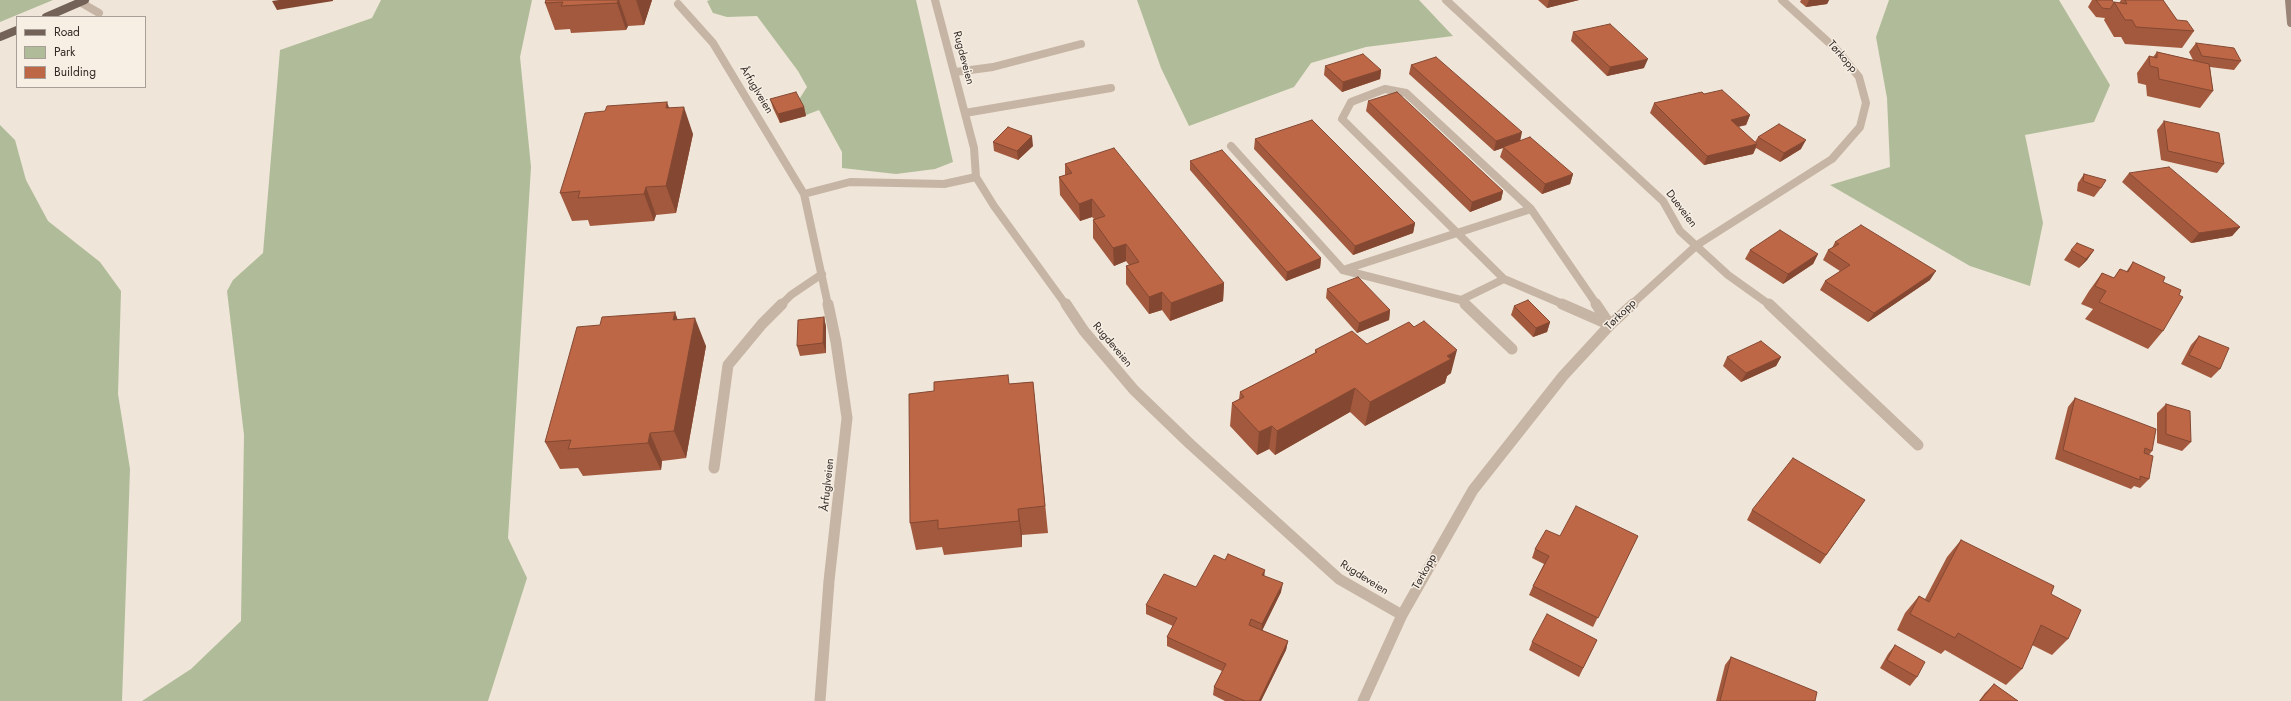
<!DOCTYPE html>
<meta charset="utf-8">
<style>
body{margin:0}
#map{position:relative;width:2291px;height:701px;overflow:hidden;background:#efe5d8;font-family:Jost,sans-serif}
canvas{display:block}
.legend{position:absolute;left:16px;top:16px;width:130px;height:72px;box-sizing:border-box;background:#f7efe4;border:1px solid #a8a098;margin:0;padding:5px 7px;list-style:none;font-size:12px;color:#322a26}
.legend li{display:flex;align-items:center;gap:8px;height:20px}
.legend b{width:20px;border:1px solid #a8a098}
</style>
<div id="map">
<canvas width="2291" height="701"></canvas>
<ul class="legend">
<li><b style="height:5px;background:#736258"></b>Road</li>
<li><b style="height:11px;background:#b0bc99"></b>Park</li>
<li><b style="height:11px;background:#bd6747"></b>Building</li>
</ul>
</div>
<script>
const g = document.querySelector('canvas').getContext('2d');
g.lineJoin = 'round';
function fill(path, color) { g.fillStyle = color; g.fill(path, 'evenodd'); }
const shape = rows => new Path2D(rows.map(r => 'M' + r).join(''));
function stroke(path, color, width, dash) { g.strokeStyle = color; g.lineWidth = width; g.lineCap = dash ? 'butt' : 'round'; g.setLineDash(dash || []); g.stroke(path); }
function label(font, color, halo, rows, align = 'center') {
  g.font = font + ' Jost,sans-serif'; g.lineWidth = 3; g.setLineDash([]); g.textBaseline = 'middle'; g.strokeStyle = halo; g.fillStyle = color; for (const [text, x, y, turn = 0] of rows) {
    g.save(); g.translate(x, y); g.rotate((+turn || 0) * Math.PI / 180); g.textAlign = isNaN(turn) ? turn : align; if (halo) g.strokeText(text, 0, 0); g.fillText(text, 0, 0); g.restore();
  }
}
const green = shape([
 [0,0,53,0,0,22],
 [381,0,532,0,520,57,531,167,508,538,527,578,488,701,142,701,191,669,241,621,244,435,227,291,233,280,263,253,280,50,372,18],
 [710,0,916,0,953,162,935,169,896,174,842,168,842,152,819,110,806,115,798,101,807,87,798,71,757,16,727,17,713,13,707,1],
 [1137,0,1419,0,1453,36,1366,47,1311,63,1294,87,1189,126,1161,68],
 [1889,0,2059,0,2110,85,2094,122,2025,135,2043,223,2030,286,1970,266,1830,185,1890,167,1887,98,1876,37],
 [0,125,15,140,26,180,48,221,100,262,121,291,118,394,130,469,122,701,0,701]
]);
const laneFar1 = shape([
 [80,2,99,13],
 [955,72,993,67,1081,44],
 [965,113,1111,88],
 [1231,146,1343,270],
 [1504,279,1342,119,1351,102,1385,89,1406,93,1531,209],
 [1461,300,1466,305],
 [1565,305,1504,279,1461,300,1343,270,1531,209,1597,305]
]);
const lane = shape([
 [1465,304,1512,349],
 [1562,304,1610,325,1596,304]
]);
const streetFar1 = shape([
 [935,0,974,148,976,177,994,206,1066,305],
 [1446,0,1663,201,1680,231,1728,275,1770,305],
 [678,4,713,43,804,194,828,305],
 [804,194,850,182,944,184,976,177],
 [781,305,791,295,822,274],
 [1631,305,1697,245,1832,159,1860,127,1866,103,1859,77,1837,50,1782,0]
]);
const street = shape([
 [1066,304,1084,331,1134,390,1190,444,1339,579,1402,615],
 [1769,304,1918,445],
 [714,468,728,365,762,324,782,304],
 [820,701,829,581,847,418,836,342,828,304],
 [1363,701,1402,615,1473,490,1563,376,1610,325,1633,304]
]);
const secondary = shape([
 [2289,0,2291,23]
]);
const primary = shape([
 [46,17,85,0],
 [0,37,17,30]
]);
const wall = shape([
 [546,0,652,0,644,25,628,26,626,30,571,33,570,29,555,30,545,3],
 [1538,0,1579,0,1547,8],
 [1801,0,1829,0,1827,4,1806,7,1800,2],
 [2092,0,2112,0,2114,3,2114,2,2119,3,2121,0,2163,0,2177,20,2194,31,2182,48,2125,44,2121,37,2114,37,2104,20,2105,18,2096,17,2088,7],
 [1573,32,1644,68,1607,76,1571,41],
 [2196,43,2241,61,2234,70,2210,67,2213,91,2200,108,2147,96,2146,85,2138,83,2137,73,2149,56,2153,57,2157,52,2193,60,2189,52],
 [1411,65,1520,141,1573,174,1570,184,1542,194,1500,157,1503,148,1494,151,1409,74],
 [1325,66,1381,70,1380,79,1342,92,1324,75],
 [1704,94,1750,115,1746,125,1738,127,1755,142,1758,137,1801,149,1780,162,1756,148,1753,154,1704,165,1650,113,1654,103],
 [770,99,804,107,806,116,780,123,773,108],
 [1368,101,1503,191,1501,200,1470,212,1366,111],
 [669,107,693,134,676,213,656,215,654,221,590,226,588,220,572,221,560,193],
 [2164,121,2224,164,2217,173,2161,160,2157,130],
 [1255,139,1415,223,1413,233,1353,255,1254,149],
 [993,142,1033,146,1018,160,994,151],
 [1190,161,1321,258,1320,268,1286,281,1190,170],
 [1065,164,1224,283,1223,301,1170,321,1162,310,1149,314,1126,284,1126,266,1129,265,1126,261,1114,266,1093,238,1093,220,1094,219,1092,217,1080,221,1060,195,1059,177,1065,175],
 [2129,173,2240,227,2232,236,2191,243,2122,182],
 [2084,174,2101,188,2094,197,2077,191,2078,183],
 [1835,242,1930,280,1868,322,1820,290,1825,281,1840,271,1823,260,1828,250,1832,248],
 [1750,250,1818,254,1813,264,1783,284,1745,259],
 [2071,250,2094,250,2087,260,2079,268,2064,260],
 [2133,262,2163,282,2163,331,2148,349,2085,319,2093,309,2081,304,2089,291,2102,273,2114,278,2120,269,2126,272],
 [1327,289,1390,310,1389,320,1357,333,1326,298],
 [1514,306,1550,322,1547,332,1533,337,1511,315],
 [675,312,677,319,706,346,686,458,662,461,661,470,583,476,578,468,560,469,545,442,600,325],
 [824,317,826,327,826,353,800,356,797,346],
 [2199,336,2220,369,2211,378,2181,364,2191,345],
 [1367,344,1451,373,1447,376,1445,383,1365,426,1350,412,1275,455,1269,449,1257,455,1230,426,1232,403,1239,399,1240,392,1315,353,1315,350],
 [1727,357,1781,357,1776,366,1741,382,1723,366],
 [1033,382,1048,533,1022,535,1022,547,944,555,942,547,916,550,910,523,1009,384],
 [2075,398,2152,451,2149,455,2149,479,2140,488,2134,486,2131,489,2055,459,2068,407],
 [2166,404,2191,442,2182,451,2157,443,2157,413],
 [1865,500,1820,564,1747,520,1752,510],
 [1560,536,1638,536,1593,627,1529,595,1533,586,1544,564,1532,558,1535,549],
 [1961,540,2051,594,2068,639,2052,655,2032,645,2022,669,2006,685,1945,650,1941,654,1897,630,1905,613,1919,596,1925,599,1947,557],
 [1264,576,1281,592,1262,630,1288,641,1286,650,1261,701,1225,701,1213,695,1214,687,1222,671,1167,646,1167,637,1173,626,1146,614,1146,605,1196,587],
 [1597,640,1579,677,1529,650,1532,642],
 [1895,645,1917,677,1910,686,1880,668,1888,654],
 [1731,657,1815,701,1716,701,1725,665],
 [1994,684,2018,701,1979,701,1985,693]
]);
const shadedWall = shape([
 [279,0,333,0,333,1,277,10,272,1],
 [618,0,619,0,628,26,626,30,617,3],
 [636,0,652,0,644,25],
 [1549,0,1579,0,1547,8],
 [1809,0,1829,0,1827,4,1806,7],
 [1648,59,1644,68,1607,76,1610,67],
 [1381,70,1380,79,1342,92,1343,82],
 [667,102,677,130,666,108],
 [684,107,693,134,676,213,666,186],
 [804,107,806,116,780,123,778,114],
 [1750,115,1746,125,1727,129,1731,120],
 [1522,132,1520,142,1494,151,1496,141],
 [1032,136,1033,146,1018,160,1017,151],
 [1806,140,1801,149,1780,162,1784,153],
 [1757,144,1753,154,1704,165,1707,156],
 [1573,174,1570,184,1542,194,1545,184],
 [646,187,656,215,654,221,644,194],
 [1503,191,1501,200,1470,212,1472,202],
 [1092,199,1092,217,1080,221,1079,204],
 [1415,223,1413,233,1353,255,1355,246],
 [2240,227,2232,236,2191,243,2199,233],
 [1126,244,1126,261,1114,266,1113,248],
 [2094,250,2087,260,2079,268,2086,259],
 [1818,254,1813,264,1783,284,1788,274],
 [1321,258,1320,268,1286,281,1287,272],
 [1936,271,1930,280,1868,322,1874,313],
 [1224,283,1223,301,1170,321,1171,303],
 [1162,292,1162,310,1149,314,1149,297],
 [1390,310,1389,320,1357,333,1359,323],
 [675,312,685,340,673,320],
 [824,317,826,327,826,353,823,343],
 [695,318,706,346,686,458,674,431],
 [1550,322,1547,332,1533,337,1536,328],
 [1457,350,1451,373,1447,376,1445,383,1365,426,1370,402],
 [1781,357,1776,366,1741,382,1746,373],
 [1355,388,1350,412,1275,455,1277,431],
 [1272,426,1269,449,1257,455,1259,432],
 [650,433,662,461,661,470,648,443],
 [1018,509,1022,535,1022,547,1019,521],
 [1265,570,1264,579,1262,575],
 [1283,583,1281,592,1261,633,1262,624],
 [1288,641,1286,650,1261,701,1259,701]
]);
const building = shape([
 [546,0,618,0,617,3,561,6,563,2,545,3,546,0],
 [2096,0,2112,0,2114,3,2110,9,2102,8,2096,0],
 [2125,0,2163,0,2177,20,2187,21,2194,31,2136,27,2132,20,2125,20,2114,2,2127,4,2125,0],
 [1610,24,1648,59,1610,67,1573,32,1610,24],
 [2196,43,2234,48,2241,61,2202,56,2196,43],
 [2157,52,2209,64,2213,91,2159,79,2158,68,2150,66,2149,56,2157,58,2157,52],
 [1363,54,1381,70,1343,82,1325,66,1363,54],
 [1436,57,1522,132,1496,141,1411,65,1436,57],
 [1722,90,1750,115,1731,120,1757,144,1707,156,1654,103,1702,92,1704,94,1722,90],
 [796,92,804,107,778,114,770,99,796,92],
 [1397,92,1503,191,1472,202,1368,101,1397,92],
 [667,102,666,108,684,107,666,186,646,187,644,194,578,198,580,191,560,193,585,113,605,111,607,106,667,102],
 [1312,120,1415,223,1355,246,1255,139,1312,120],
 [2164,121,2219,133,2224,164,2168,151,2164,121],
 [1779,124,1806,140,1784,153,1758,137,1779,124],
 [1008,127,1032,136,1017,151,993,142,1008,127],
 [1530,137,1573,174,1545,184,1503,147,1530,137],
 [1114,148,1224,283,1171,303,1162,292,1149,297,1126,266,1139,262,1126,244,1113,248,1093,220,1105,216,1092,199,1079,204,1059,177,1072,173,1065,164,1114,148],
 [1222,150,1321,258,1287,272,1190,161,1222,150],
 [2169,167,2240,227,2199,233,2129,173,2169,167],
 [2084,174,2106,180,2101,188,2083,181,2084,174],
 [1861,225,1936,271,1874,313,1825,281,1850,265,1828,250,1839,244,1835,242,1861,225],
 [1780,230,1818,254,1788,274,1750,250,1780,230],
 [2077,243,2094,250,2086,259,2071,250,2077,243],
 [2133,262,2165,277,2163,282,2181,290,2179,295,2183,297,2163,331,2099,302,2106,291,2095,286,2102,273,2114,278,2120,269,2128,272,2133,262],
 [1358,277,1390,310,1359,323,1327,289,1358,277],
 [1528,300,1550,322,1536,328,1514,306,1528,300],
 [675,312,673,320,695,318,674,431,650,433,648,443,568,449,571,440,545,442,577,327,600,325,602,317,675,312],
 [824,317,823,343,797,346,798,320,824,317],
 [1424,321,1457,350,1447,356,1451,359,1370,402,1355,388,1277,431,1272,426,1259,432,1232,403,1244,397,1240,392,1317,352,1315,350,1352,331,1367,344,1409,322,1414,327,1424,321],
 [2199,336,2229,348,2220,369,2189,355,2199,336],
 [1761,341,1781,357,1746,373,1727,357,1761,341],
 [1008,375,1009,384,1033,382,1045,506,1018,509,1019,521,938,529,938,520,910,523,909,394,934,391,934,382,1008,375],
 [2075,398,2156,429,2152,451,2145,448,2144,453,2153,456,2149,479,2140,476,2140,480,2063,450,2075,398],
 [2166,404,2190,411,2191,442,2166,434,2166,404],
 [1793,458,1865,500,1826,555,1752,510,1793,458],
 [1576,506,1638,536,1598,618,1533,586,1549,556,1535,549,1546,530,1560,536,1576,506],
 [1961,540,2054,586,2051,594,2081,610,2068,639,2041,625,2022,669,1958,633,1955,638,1910,614,1919,596,1929,602,1961,540],
 [1228,554,1265,570,1262,575,1283,583,1262,624,1251,619,1249,625,1288,641,1259,701,1245,701,1214,687,1226,664,1167,637,1177,618,1146,605,1164,574,1196,587,1214,555,1225,560,1228,554],
 [1547,614,1597,640,1583,668,1532,642,1547,614],
 [1895,645,1925,662,1917,677,1887,660,1895,645],
 [1731,657,1817,692,1815,701,1720,701,1731,657],
 [1994,684,2018,701,1980,701,1994,684]
]);
const streetNames = [
 ["Tørkopp",1842,57,49],
 ["Rugdeveien",963,58,75],
 ["Årfuglveien",756,90,59],
 ["Dueveien",1681,209,53],
 ["Tørkopp",1621,315,-44],
 ["Rugdeveien",1112,345,50],
 ["Årfuglveien",828,485,-84],
 ["Tørkopp",1425,572,-61],
 ["Rugdeveien",1364,578,32]
];
fill(green, '#b0bc99');
stroke(laneFar1, '#c6b5a5', 8);
stroke(lane, '#c6b5a5', 11);
stroke(streetFar1, '#c6b5a5', 8);
stroke(street, '#c6b5a5', 11);
stroke(secondary, '#998477', 8);
stroke(primary, '#736258', 8);
fill(wall, '#a3593d');
fill(shadedWall, '#844832');
fill(building, '#bd6747');
stroke(building, '#844832', 1);
label('11px', '#322a26', '#f7efe4', streetNames);
</script>
